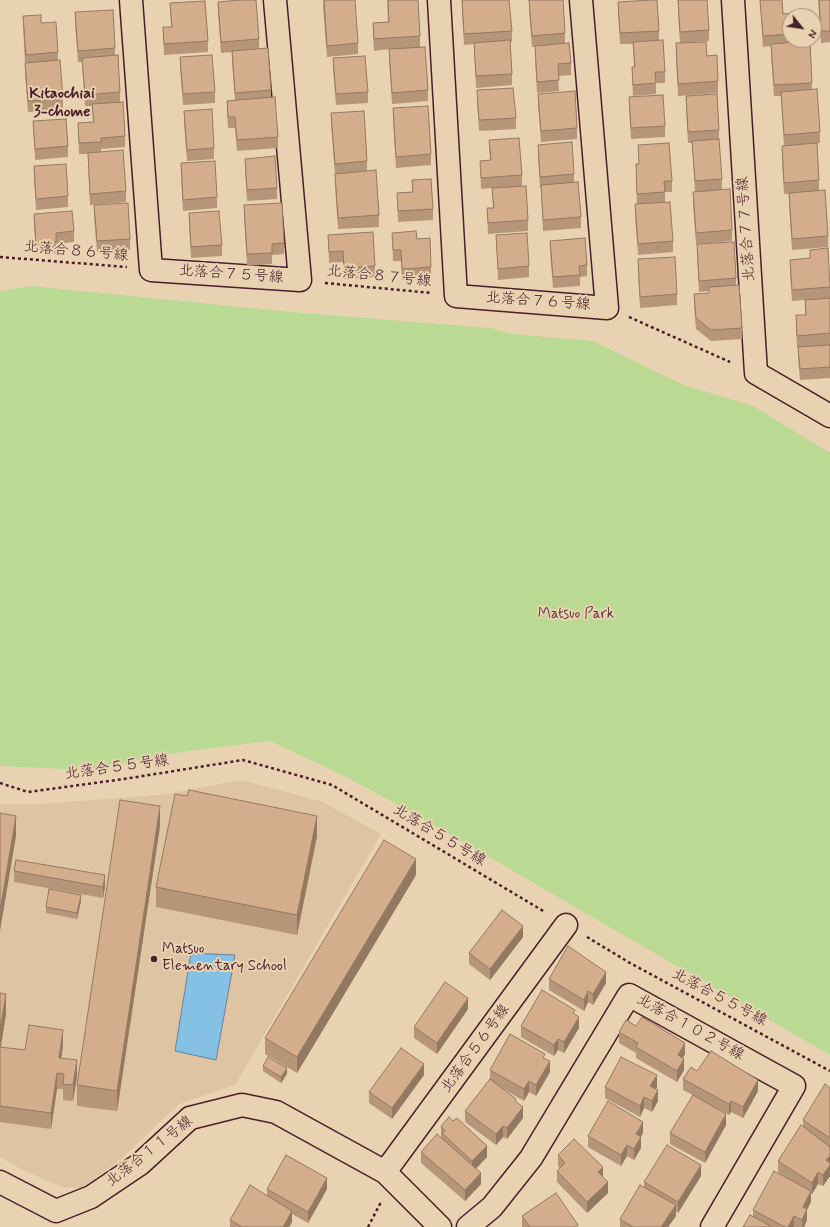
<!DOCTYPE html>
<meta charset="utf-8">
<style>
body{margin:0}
#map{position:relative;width:830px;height:1227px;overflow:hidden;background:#e8d2b1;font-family:Mynerve,sans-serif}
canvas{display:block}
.north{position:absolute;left:782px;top:8px;width:40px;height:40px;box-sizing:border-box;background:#e8d2b1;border:1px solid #a98a7b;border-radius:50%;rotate:120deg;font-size:11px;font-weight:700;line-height:16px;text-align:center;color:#4a1f2b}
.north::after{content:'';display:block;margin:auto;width:14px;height:18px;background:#4a1f2b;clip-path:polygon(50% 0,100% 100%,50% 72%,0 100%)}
</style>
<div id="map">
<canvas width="830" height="1227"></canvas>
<div class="north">N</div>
</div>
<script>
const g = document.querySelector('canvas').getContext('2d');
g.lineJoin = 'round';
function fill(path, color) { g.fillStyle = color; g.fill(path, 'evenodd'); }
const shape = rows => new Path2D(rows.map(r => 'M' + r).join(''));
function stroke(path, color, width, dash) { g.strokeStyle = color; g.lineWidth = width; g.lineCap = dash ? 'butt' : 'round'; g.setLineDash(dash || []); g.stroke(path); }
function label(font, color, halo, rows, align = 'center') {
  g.font = font + ' Mynerve,"Klee One",sans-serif'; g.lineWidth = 4; g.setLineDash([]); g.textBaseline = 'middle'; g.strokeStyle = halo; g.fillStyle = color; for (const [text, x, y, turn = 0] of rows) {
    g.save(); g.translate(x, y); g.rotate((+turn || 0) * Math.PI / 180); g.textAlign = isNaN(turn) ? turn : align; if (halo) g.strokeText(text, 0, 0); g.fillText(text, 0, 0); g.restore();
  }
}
const built = shape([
 [242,780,323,802,381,834,235,1085,179,1104,119,1161,81,1188,61,1187,23,1170,0,1157,0,804,39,804,160,795]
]);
const green = shape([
 [31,286,291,312,490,328,513,334,593,341,684,385,753,406,830,453,830,1055,408,810,342,775,270,741,188,751,84,770,0,766,0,291]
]);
const water = shape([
 [191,953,235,955,216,1060,175,1051,191,953]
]);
const path = shape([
 [0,257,127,267],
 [325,283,432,293],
 [629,317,730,362],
 [0,783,28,792,124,779,243,760,332,785,545,912],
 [587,937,630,963,830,1071],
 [368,1227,381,1202]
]);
const minor = shape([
 [131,0,151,270,300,280,275,0],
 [439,0,456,296,607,308,581,0],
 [733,0,756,373,830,416],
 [385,1172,566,925],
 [0,1182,56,1211,91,1197,140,1164,190,1118,242,1105,276,1112,385,1172,440,1227],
 [468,1227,492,1207,531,1158,629,995,794,1086,712,1227]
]);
const wall = shape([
 [323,0,358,43,358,54,327,57,323,8],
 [387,0,420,36,420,47,428,90,428,101,392,104,389,60,389,49,374,51,373,34,373,23,388,22],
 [462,0,512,31,512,42,510,42,512,74,512,85,476,88,474,44,464,45,462,10],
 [529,0,565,33,565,43,571,63,571,75,558,76,559,91,537,93,535,57,535,47,532,47,529,10],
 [678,0,709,30,709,41,680,43,678,12],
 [760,0,782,0,783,14,790,16,790,40,810,40,812,90,820,132,820,143,784,146,781,96,774,96,771,55,771,46,763,47],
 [818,0,830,0,830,58,830,42,821,43],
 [218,2,259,39,259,49,271,90,271,98,278,137,278,148,237,151,235,128,228,128,227,112,227,101,235,100,232,62,232,52,221,53,218,13],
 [618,2,659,31,659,40,665,72,665,83,656,83,656,94,633,96,632,78,632,67,634,67,633,44,620,44,618,13],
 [170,3,208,41,208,52,164,55,163,27,171,27],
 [75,12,115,48,115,55,120,92,120,102,125,136,125,147,101,149,101,152,126,191,126,202,90,205,88,164,88,154,79,154,78,123,93,122,92,106,85,106,82,62,78,62,75,23],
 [23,16,41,23,58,52,58,61,63,99,63,110,28,112,25,74,25,63,23,27],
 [676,43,707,56,718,81,718,93,678,96,676,55],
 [180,57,215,92,215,103,183,105,180,68],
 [333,58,368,92,368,103,336,105,333,69],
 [477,90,516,118,516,129,479,131,477,101],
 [538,94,577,128,577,139,541,142,538,105],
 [686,96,719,130,719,139,722,179,722,190,695,192,692,143,688,143,686,107],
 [629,97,665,126,665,137,631,139,629,108],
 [393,108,431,154,431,165,396,168,393,119],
 [184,111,214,148,214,159,187,161,184,123],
 [331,113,367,161,367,171,379,215,379,227,338,229,335,185,335,175,331,124],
 [33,121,68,146,68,157,35,160],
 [489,140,522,175,522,186,528,220,528,231,488,234,487,208,493,208,492,188,481,189,480,161,490,160],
 [538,145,574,174,574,182,581,217,581,228,543,231,541,188,540,188,538,156],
 [638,145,672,181,672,192,665,192,665,202,673,241,673,252,638,255,635,215,635,204,637,204,636,175,636,164,639,164],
 [782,146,819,180,819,190,828,236,828,247,792,250,789,204,789,194,784,194,782,157],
 [245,159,277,188,277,199,247,201,245,170],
 [181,163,217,197,217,208,183,211,181,174],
 [34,166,68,196,68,207,36,210,34,177],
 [412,180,433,209,433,220,398,222,397,193,412,192],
 [693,192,732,230,732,241,696,244,693,203],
 [94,205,130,239,130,250,97,252,94,217],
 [244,205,284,243,284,254,272,255,272,264,247,266,244,217],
 [189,213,222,245,222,256,191,258,189,224],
 [34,214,74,231,74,242,56,244,56,253,36,254,34,225],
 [392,233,417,239,431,267,431,278,402,280,401,261,393,261],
 [328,235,375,266,375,277,344,279,343,262,329,263],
 [496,235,529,266,529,277,498,280],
 [550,241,587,265,587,276,580,277,580,286,553,288,550,252],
 [697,244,736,278,736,285,742,328,742,339,711,341,696,329,694,305,694,294,709,293,709,291,699,292,697,255],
 [810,250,830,287,830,345,797,347,796,326,796,315,805,315,805,300,792,301,790,271,790,260,810,258],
 [638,259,677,294,677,305,640,308,638,271],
 [830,345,830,378,800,380,798,358,798,347],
 [160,826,117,1111,77,1106,77,1085],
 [317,836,297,935,156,907,156,887],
 [14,871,105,886,103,898,14,882],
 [416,875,297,1073,265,1054,265,1038],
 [81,901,77,919,46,913,46,907],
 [523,937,490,980,469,964,469,953],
 [549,979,606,983,593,1005,588,1002,584,1011,549,990],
 [0,993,6,1014,1,1047,25,1050,63,1046,61,1058,77,1076,73,1101,63,1100,63,1089,57,1089,51,1129,0,1122],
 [468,1009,437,1054,414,1038,414,1027],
 [575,1014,579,1028,564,1053,558,1050,554,1056,521,1037,521,1026],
 [636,1026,685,1054,683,1058,684,1070,677,1082,636,1058,636,1053,619,1043,619,1032],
 [545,1059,550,1072,536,1096,529,1092,524,1101,500,1087,516,1102,523,1118,507,1139,503,1137,496,1145,465,1122,465,1111,490,1079,490,1070],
 [263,1066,287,1074,281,1083,263,1071],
 [697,1071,758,1091,743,1118,731,1112,729,1115,705,1102,726,1125,705,1163,670,1144,670,1133,693,1095,683,1090,683,1079],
 [424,1075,392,1119,369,1103,369,1092],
 [605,1087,657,1087,656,1089,658,1101,652,1112,644,1108,640,1117,605,1098],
 [830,1088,830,1176,823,1186,818,1184,812,1194,811,1194,811,1202,807,1209,807,1220,804,1227,743,1227,753,1217,753,1210,791,1181,778,1172,778,1161,803,1126,803,1120],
 [441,1126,487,1157,476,1169,481,1184,465,1201,421,1163,421,1152,441,1137],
 [643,1133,641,1137,641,1148,634,1160,627,1156,621,1166,588,1147,588,1136],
 [558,1155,608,1193,587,1213,557,1182,557,1171,560,1169,558,1166],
 [701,1176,678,1213,676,1211,676,1216,668,1227,620,1227,620,1219,644,1187,644,1182],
 [267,1189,327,1189,308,1223,292,1214,292,1222,289,1227,230,1227,230,1220,267,1195],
 [522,1216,578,1227,522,1227]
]);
const shadedWall = shape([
 [160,806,160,826,117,1111,117,1091],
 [16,816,16,836,0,931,0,911],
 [317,816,317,836,297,935,297,915],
 [416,859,416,875,297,1073,297,1057],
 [105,875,105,886,103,898,103,887],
 [81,895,81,901,77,919,77,913],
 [523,926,523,937,490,980,490,969],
 [606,972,606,983,593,1005,593,994],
 [588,991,588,1002,584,1011,584,1000],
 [6,994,6,1014,0,1050,0,1030],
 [468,998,468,1009,437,1054,437,1043],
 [579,1017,579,1028,564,1053,564,1042],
 [63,1030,63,1046,59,1074,59,1058],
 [558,1039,558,1050,554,1056,554,1045],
 [685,1043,685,1054,678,1066,678,1055],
 [684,1059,684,1070,677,1082,677,1071],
 [77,1060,77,1076,73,1101,73,1085],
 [550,1061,550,1072,536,1096,536,1085],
 [424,1064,424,1075,392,1119,392,1108],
 [287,1068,287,1074,281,1083,281,1077],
 [57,1073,57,1089,51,1129,51,1113],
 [657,1075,657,1087,650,1097,650,1086],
 [758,1080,758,1091,743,1118,743,1107],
 [529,1081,529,1092,524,1101,524,1089],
 [658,1090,658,1101,652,1112,652,1101],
 [644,1097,644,1108,640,1117,640,1106],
 [731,1101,731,1112,729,1115,729,1104],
 [523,1107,523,1118,507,1139,507,1128],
 [726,1114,726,1125,705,1163,705,1152],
 [643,1122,643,1133,636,1145,636,1134],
 [503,1126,503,1137,496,1145,496,1134],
 [641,1137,641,1148,634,1160,634,1149],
 [627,1145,627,1156,621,1166,621,1155],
 [487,1146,487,1157,472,1172,472,1161],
 [830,1156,830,1176,823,1186,823,1175,826,1160],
 [701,1165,701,1176,678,1213,678,1202],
 [603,1167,603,1178,598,1172],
 [818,1172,818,1184,812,1194,812,1183],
 [481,1173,481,1184,465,1201,465,1190],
 [327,1178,327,1189,308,1223,308,1212],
 [608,1182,608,1193,587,1213,587,1202],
 [811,1191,811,1202,803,1218,803,1207],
 [676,1205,676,1216,668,1227,661,1227],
 [807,1209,807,1220,804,1227,802,1227,802,1220],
 [292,1211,292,1222,289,1227,283,1227],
 [794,1216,794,1227,788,1227]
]);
const building = shape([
 [240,0,256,0,259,39,221,42,218,2,240,0],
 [324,0,355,0,358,43,327,46,324,0],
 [388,0,418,0,420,36,374,39,373,23,389,22,388,0],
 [462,0,509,0,512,31,464,34,462,0],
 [529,0,563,0,565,33,532,36,529,0],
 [652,0,657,0,659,31,620,33,618,2,652,0],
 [678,0,707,0,709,30,680,32,678,0],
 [760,0,782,0,783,14,808,12,808,16,790,16,790,34,763,36,760,0],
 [819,0,830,0,830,31,821,31,819,0],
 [205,1,208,41,164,44,163,27,172,27,170,3,205,1],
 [113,10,115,48,78,51,75,12,113,10],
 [41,15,41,23,56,22,58,52,26,55,23,16,41,15],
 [510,40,512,74,476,76,474,43,510,40],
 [663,40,665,72,655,72,656,83,633,85,632,67,635,67,633,42,663,40],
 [810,41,812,83,774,85,771,44,810,41],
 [706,42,707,56,717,55,718,81,678,84,676,43,706,42],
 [569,43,571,63,558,64,559,80,537,82,535,46,569,43],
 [425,47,428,90,392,93,389,49,425,47],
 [268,48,271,90,235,93,232,51,268,48],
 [118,55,120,92,85,95,82,58,118,55],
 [212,55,215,92,183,94,180,57,212,55],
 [365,56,368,92,336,94,333,58,365,56],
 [60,60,63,99,28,101,25,63,60,60],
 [513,88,516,118,479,120,477,90,513,88],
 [817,89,820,132,784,135,781,92,817,89],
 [575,91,577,128,541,131,538,94,575,91],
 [717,94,719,130,688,132,686,96,717,94],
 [663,95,665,126,631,128,629,97,663,95],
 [275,97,278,137,237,140,235,117,228,117,227,101,275,97],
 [123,102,125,136,101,138,101,142,79,143,78,123,94,122,92,104,123,102],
 [428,106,431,154,396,157,393,108,428,106],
 [212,109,214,148,187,150,184,111,212,109],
 [364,111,367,161,335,164,331,113,364,111],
 [66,119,68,146,35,149,33,121,66,119],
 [519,138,522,175,481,178,480,161,491,160,489,140,519,138],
 [719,139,722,179,695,181,692,141,719,139],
 [572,142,574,174,540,177,538,145,572,142],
 [669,143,672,181,664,181,665,192,637,194,636,164,639,164,638,145,669,143],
 [817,143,819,180,784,183,782,146,817,143],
 [123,150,126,191,90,194,88,153,123,150],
 [275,156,277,188,247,190,245,159,275,156],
 [215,161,217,197,183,200,181,163,215,161],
 [66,164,68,196,36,199,34,166,66,164],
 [376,170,379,215,338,218,335,174,376,170],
 [431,179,433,209,398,211,397,193,413,192,412,180,431,179],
 [578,182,581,217,543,220,541,185,578,182],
 [526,186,528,220,488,223,487,208,494,208,492,188,526,186],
 [730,189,732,230,696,233,693,192,730,189],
 [825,190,828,236,792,239,789,193,825,190],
 [670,202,673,241,638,244,635,204,670,202],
 [128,203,130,239,97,241,94,205,128,203],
 [282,203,284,243,272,244,272,253,247,254,244,205,282,203],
 [72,211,74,231,56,233,56,242,36,243,34,214,72,211],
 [219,211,222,245,191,247,189,213,219,211],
 [416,231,417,239,430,238,431,267,402,269,401,250,393,250,392,233,416,231],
 [373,232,375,266,344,268,343,251,329,252,328,235,373,232],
 [527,233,529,266,498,269,496,235,527,233],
 [585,238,587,265,579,266,580,275,553,277,550,241,585,238],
 [734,242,736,278,699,281,697,244,734,242],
 [828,248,830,287,792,290,790,260,810,258,810,250,828,248],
 [675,257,677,294,640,297,638,259,675,257],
 [739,285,742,328,711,330,696,318,694,294,709,293,709,287,739,285],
 [830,298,830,333,797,336,796,315,806,315,805,300,830,298],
 [830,345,830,367,800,369,798,347,830,345],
 [189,790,317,816,297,915,156,887,175,794,187,796,189,790],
 [120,800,160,806,117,1091,77,1085,120,800],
 [0,813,16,816,0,911,0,813],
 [384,840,416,859,297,1057,265,1038,384,840],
 [16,860,105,875,103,887,14,871,16,860],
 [49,889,81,895,77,913,46,907,49,889],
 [502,910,523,926,490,969,469,953,502,910],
 [568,946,606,972,593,994,588,991,584,1000,549,979,568,946],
 [445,982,468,998,437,1043,414,1027,445,982],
 [542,990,575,1010,573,1013,579,1017,564,1042,558,1039,554,1045,521,1026,542,990],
 [0,993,6,994,0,1030,0,993],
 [642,1017,685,1043,678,1055,684,1059,677,1071,636,1047,638,1043,619,1032,626,1020,636,1026,642,1017],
 [29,1025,63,1030,59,1058,77,1060,73,1085,63,1084,64,1074,57,1073,51,1113,0,1106,0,1047,25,1050,29,1025],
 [510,1034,545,1054,543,1058,550,1061,536,1085,529,1081,524,1089,490,1070,510,1034],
 [401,1048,424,1064,392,1108,369,1092,401,1048],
 [711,1051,758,1080,743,1107,731,1101,729,1104,683,1079,691,1067,697,1071,711,1051],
 [268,1057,287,1068,281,1077,263,1066,268,1057],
 [621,1057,657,1075,650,1086,658,1090,652,1101,644,1097,640,1106,605,1087,621,1057],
 [490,1079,516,1099,515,1101,523,1107,507,1128,503,1126,496,1134,465,1111,490,1079],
 [825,1084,830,1088,830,1138,803,1120,825,1084],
 [693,1095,726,1114,705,1152,670,1133,693,1095],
 [608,1101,643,1122,636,1134,641,1137,634,1149,627,1145,621,1155,588,1136,608,1101],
 [449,1117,453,1121,457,1118,487,1146,472,1161,442,1133,445,1131,441,1126,449,1117],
 [801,1125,830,1147,830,1156,826,1160,830,1163,830,1165,823,1175,818,1172,812,1183,778,1161,801,1125],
 [437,1134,481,1173,465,1190,421,1152,437,1134],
 [574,1139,603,1167,598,1172,608,1182,587,1202,557,1171,565,1163,558,1155,574,1139],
 [667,1145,701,1165,678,1202,644,1182,667,1145],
 [286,1155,327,1178,308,1212,267,1189,286,1155],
 [774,1171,811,1191,803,1207,807,1209,802,1220,794,1216,788,1227,785,1227,753,1210,774,1171],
 [250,1185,292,1211,283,1227,242,1227,230,1220,250,1185],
 [640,1185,676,1205,661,1227,633,1227,620,1219,640,1185],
 [556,1193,578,1225,575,1227,530,1227,522,1216,556,1193],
 [750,1215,772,1227,743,1227,750,1215]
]);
const markers = [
 [154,959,4,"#4a1f2b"]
];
const streetNames = [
 ["北落合７７号線",747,229,-94],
 ["北落合８６号線",76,252,5],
 ["北落合７５号線",231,275,4],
 ["北落合８７号線",379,277,6],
 ["北落合７６号線",538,302,4],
 ["北落合５５号線",117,768,-8],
 ["北落合５５号線",439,836,31],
 ["北落合５５号線",719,998,28],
 ["北落合１０２号線",690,1028,29],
 ["北落合５６号線",476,1049,-54],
 ["北落合１１号線",150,1152,-38]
];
const parkNames = [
 ["Matsuo Park",576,615]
];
const poiNames = [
 ["Matsuo",162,950],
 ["Elementary School",162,967]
];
const neighbourhoodNames = [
 ["Kitaochiai",62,95],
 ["3-chome",62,113]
];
fill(built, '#dfc4a4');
fill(green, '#bada93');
fill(water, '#85c1e5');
stroke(water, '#6d809b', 1);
stroke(minor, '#4a1f2b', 25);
stroke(path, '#4a1f2b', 2.5, [3, 3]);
stroke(minor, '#e8d2b1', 22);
fill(wall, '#b69578');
fill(shadedWall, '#947962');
fill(building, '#d4ad8c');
stroke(building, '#947962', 1);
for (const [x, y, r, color] of markers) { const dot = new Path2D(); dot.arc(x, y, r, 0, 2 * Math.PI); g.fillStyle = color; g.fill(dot); stroke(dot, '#e8d2b1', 1.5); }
label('15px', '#4a1f2b', '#e8d2b1', streetNames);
label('15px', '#5b3b3b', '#e8d2b1', parkNames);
label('15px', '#4a1f2b', '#e8d2b1', poiNames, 'left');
label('bold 16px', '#4a1f2b', '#e8d2b1', neighbourhoodNames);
</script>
